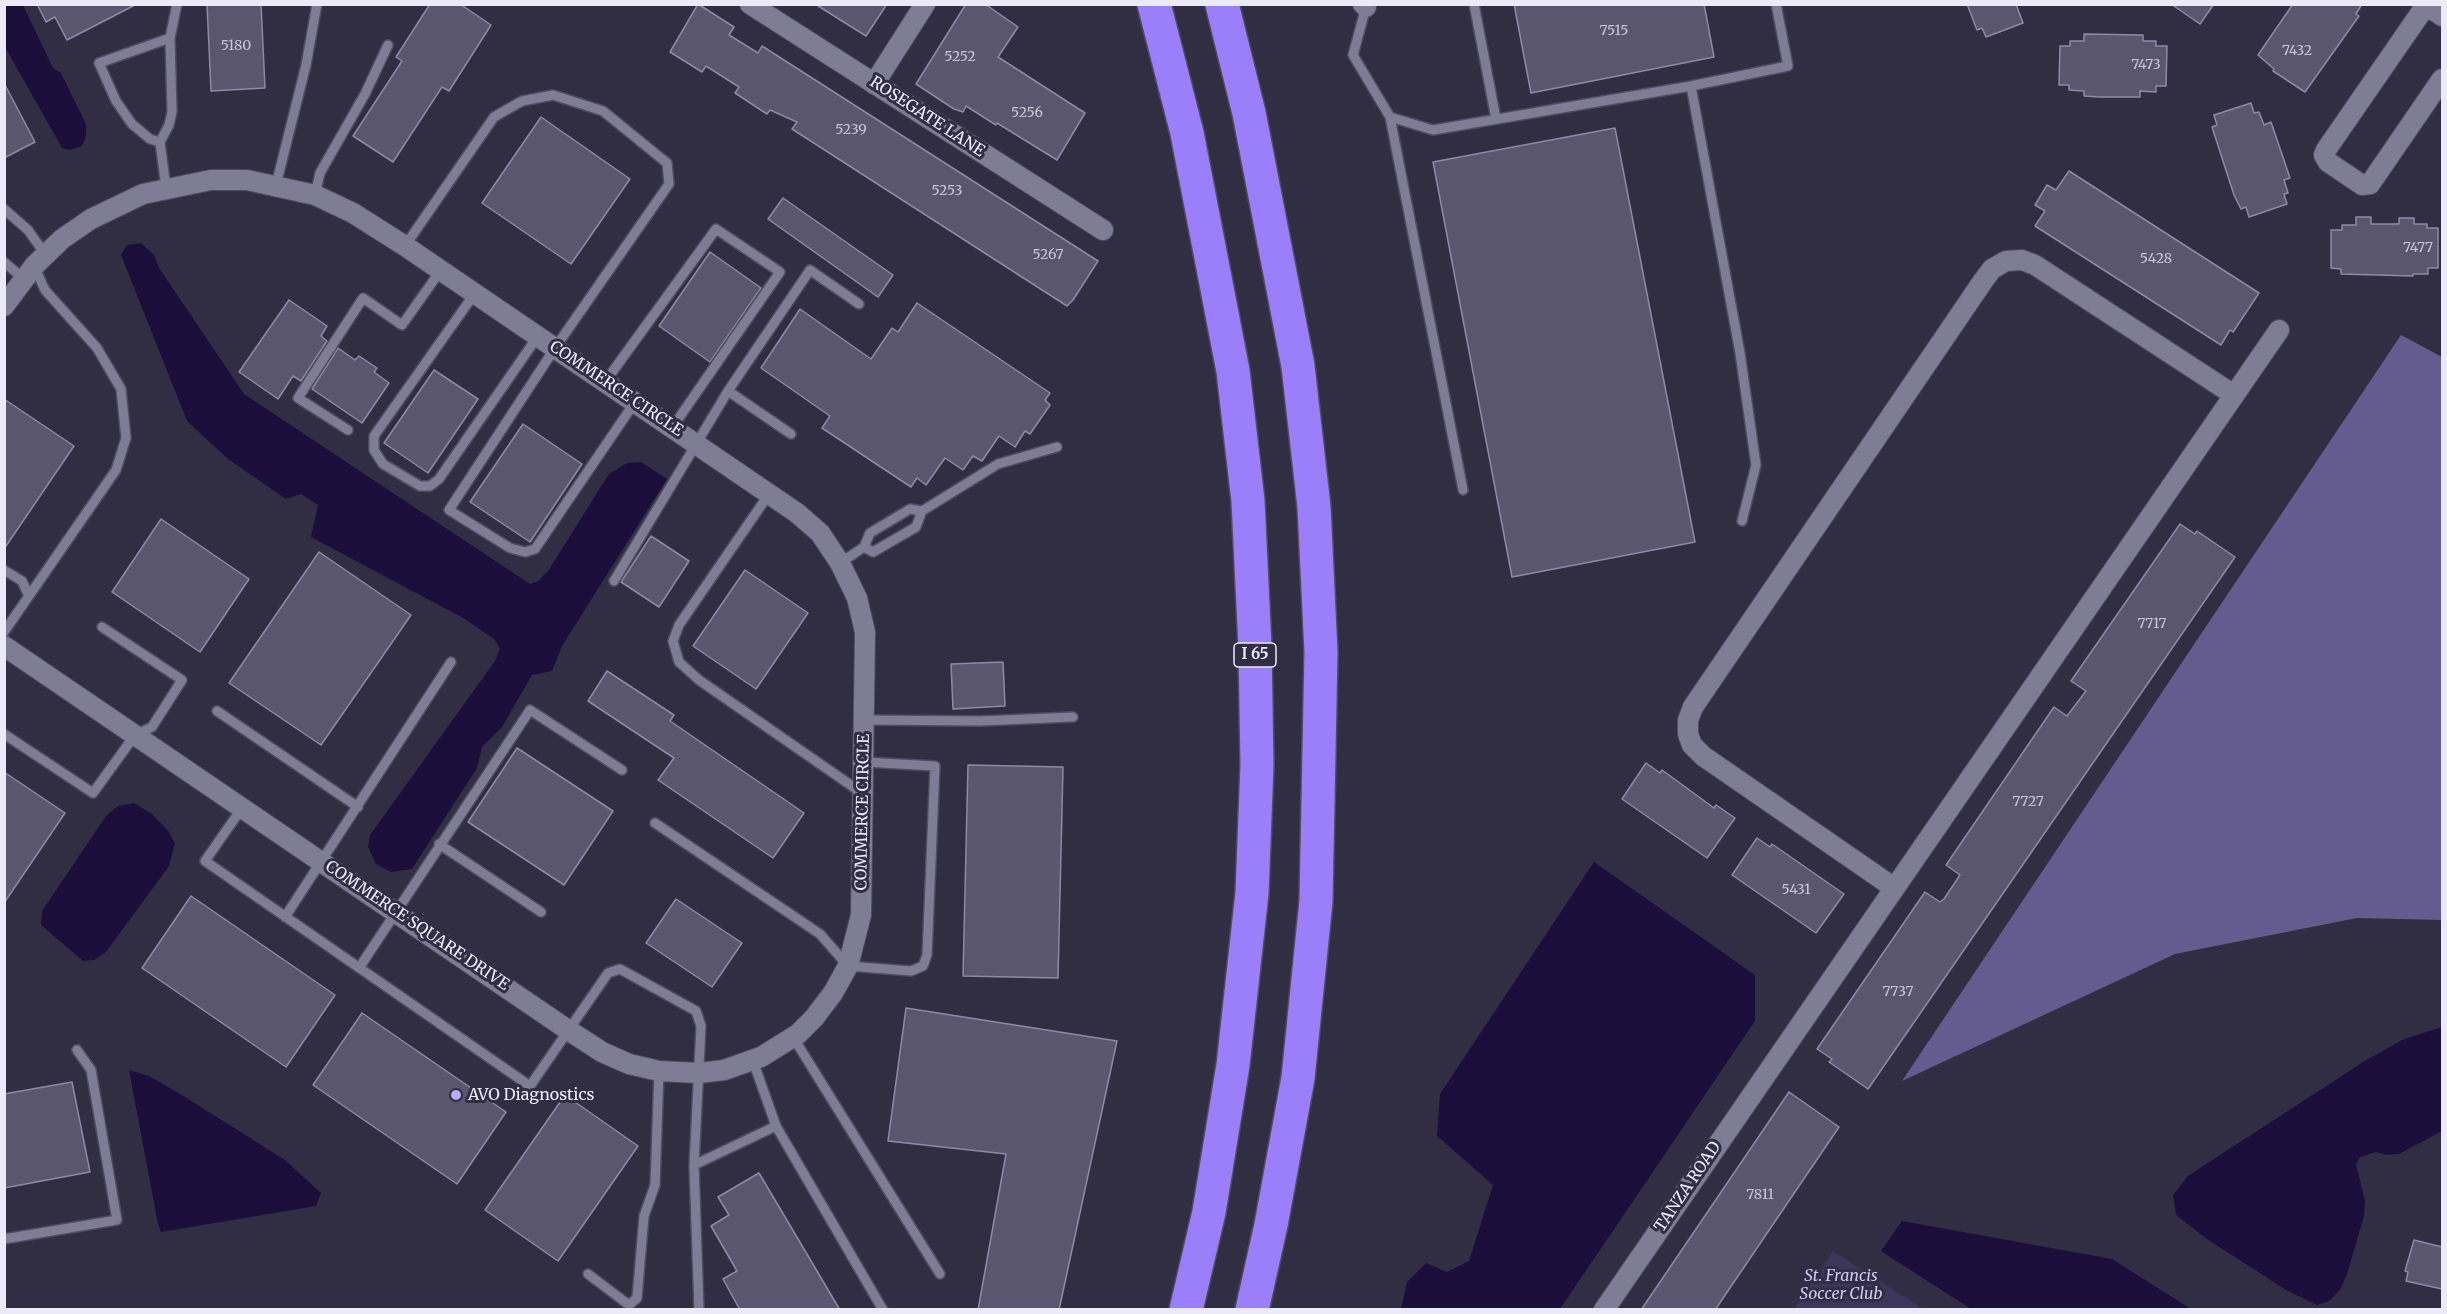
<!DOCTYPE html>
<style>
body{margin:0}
#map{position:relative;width:2447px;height:1314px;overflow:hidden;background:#312e44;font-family:Merriweather,serif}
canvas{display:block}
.frame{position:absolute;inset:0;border:6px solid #eceaf9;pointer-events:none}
</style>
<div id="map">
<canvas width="2447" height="1314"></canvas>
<div class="frame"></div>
</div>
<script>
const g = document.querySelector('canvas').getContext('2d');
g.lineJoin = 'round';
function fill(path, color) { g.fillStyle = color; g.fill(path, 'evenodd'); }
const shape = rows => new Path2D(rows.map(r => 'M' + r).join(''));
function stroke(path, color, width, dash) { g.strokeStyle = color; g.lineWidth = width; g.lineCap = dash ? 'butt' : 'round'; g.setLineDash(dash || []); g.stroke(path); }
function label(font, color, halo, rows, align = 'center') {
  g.font = font + ' Merriweather,serif'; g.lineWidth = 6; g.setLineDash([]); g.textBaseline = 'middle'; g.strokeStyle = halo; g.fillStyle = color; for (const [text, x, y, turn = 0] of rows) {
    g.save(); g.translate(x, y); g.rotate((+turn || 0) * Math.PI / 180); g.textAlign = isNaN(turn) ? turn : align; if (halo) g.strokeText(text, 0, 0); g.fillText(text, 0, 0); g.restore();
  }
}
const green = shape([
 [1833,1251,1923,1309,1794,1309]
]);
const forest = shape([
 [2401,335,2442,357,2442,920,2357,918,2175,954,1902,1081]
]);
const water = shape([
 [4,5,23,5,53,68,61,73,86,124,86,136,82,146,70,150,62,148,5,47],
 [141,243,154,255,159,268,244,394,530,584,538,581,548,571,609,474,627,463,641,462,667,479,562,646,552,671,532,675,502,727,482,747,477,768,412,869,391,872,376,864,368,847,370,835,495,661,500,649,495,640,465,619,311,537,318,505,301,494,286,499,228,459,187,421,121,255,127,245],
 [134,803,152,814,169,832,175,843,169,866,106,952,94,960,83,961,41,925,42,911,106,816,118,806],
 [1594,862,1755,975,1755,1021,1560,1309,1401,1309,1407,1282,1426,1263,1447,1272,1469,1261,1493,1185,1437,1136,1440,1094],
 [2442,1027,2442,1131,2399,1154,2387,1155,2376,1152,2360,1157,2356,1164,2365,1201,2364,1216,2347,1274,2340,1290,2329,1301,2317,1305,2286,1290,2207,1239,2176,1215,2173,1195,2188,1176,2363,1062,2404,1039],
 [129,1070,149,1076,185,1097,285,1160,321,1193,316,1206,161,1232,158,1224],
 [1902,1221,2112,1259,2191,1309,1971,1309,1881,1251]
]);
const building = shape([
 [37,4,137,4,67,40,55,17,46,22,37,4],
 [207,4,261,4,265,88,211,91,207,4],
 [430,4,460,4,491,25,449,91,442,87,393,162,353,136,402,61,396,57,430,4],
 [698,4,734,27,729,35,758,53,762,46,1098,261,1073,300,1067,306,792,129,797,122,770,110,767,114,735,93,739,87,706,66,702,72,670,52,698,4],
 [815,4,887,4,866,36,815,4],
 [966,4,985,4,1018,27,998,57,1085,113,1057,160,997,123,996,125,966,106,963,112,954,109,916,84,966,4],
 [1514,4,1704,4,1714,57,1531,93,1514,4],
 [1967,4,2016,4,2023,23,1986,37,1982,28,1977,30,1967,4],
 [2171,4,2214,4,2200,24,2171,4],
 [2293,4,2362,4,2356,14,2359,16,2305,92,2273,71,2274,69,2258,55,2293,4],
 [2084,34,2143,35,2143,41,2156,41,2156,46,2167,46,2166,86,2156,86,2156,92,2140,91,2140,97,2099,97,2084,96,2084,91,2069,90,2069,85,2059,85,2060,46,2070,46,2070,41,2084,41,2084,34],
 [4,83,35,142,4,158,4,83],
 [2251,103,2254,113,2259,112,2264,125,2271,122,2290,178,2284,180,2288,193,2284,194,2287,204,2249,217,2246,207,2241,209,2234,195,2212,127,2217,125,2214,115,2251,103],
 [541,117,630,179,571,264,482,203,541,117],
 [1615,128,1695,542,1512,577,1433,162,1615,128],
 [2069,171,2259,293,2233,332,2230,330,2221,345,2035,226,2045,211,2035,205,2047,185,2056,190,2069,171],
 [783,198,893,275,878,297,768,219,783,198],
 [2356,217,2371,217,2371,224,2399,224,2399,218,2414,218,2414,224,2427,224,2427,228,2438,228,2438,268,2428,268,2428,274,2413,274,2413,276,2341,274,2341,269,2331,268,2331,230,2342,230,2342,225,2356,225,2356,217],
 [710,252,761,288,710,362,659,326,710,252],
 [289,300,327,326,321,336,327,341,301,381,293,376,278,399,239,372,289,300],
 [917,303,1050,393,1045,400,1050,405,1030,434,1025,431,1015,447,999,436,982,461,973,456,963,470,945,458,926,485,917,478,911,487,822,428,830,416,761,368,800,309,871,359,892,328,898,332,917,303],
 [338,348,355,360,359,356,377,368,374,372,389,383,362,423,312,389,338,348],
 [434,370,478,399,428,473,384,443,434,370],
 [4,399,74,446,4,549,4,399],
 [523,424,582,464,530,542,470,502,523,424],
 [161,519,249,579,200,652,112,592,161,519],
 [2180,524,2195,534,2197,531,2235,557,1868,1089,1829,1062,1832,1059,1817,1049,1925,892,1940,902,1944,899,1960,875,1946,865,2054,707,2067,716,2086,691,2071,681,2180,524],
 [651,536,689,561,659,607,621,582,651,536],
 [319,552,411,615,321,745,229,683,319,552],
 [745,570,808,613,756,689,693,646,745,570],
 [1003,662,1005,706,953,709,951,664,1003,662],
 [607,671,674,715,670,721,804,813,773,858,658,780,674,758,588,701,607,671],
 [517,748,613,811,564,885,468,822,517,748],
 [1646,763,1660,773,1662,770,1714,808,1716,805,1735,818,1707,858,1622,799,1646,763],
 [968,765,1063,767,1058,978,963,976,968,765],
 [4,772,65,813,4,903,4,772],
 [1757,838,1770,847,1772,844,1844,894,1816,933,1732,875,1757,838],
 [191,896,335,995,286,1067,142,968,191,896],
 [676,899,742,943,712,987,646,943,676,899],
 [906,1008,1117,1041,1059,1310,978,1310,1006,1154,888,1141,906,1008],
 [362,1013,506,1112,457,1184,313,1085,362,1013],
 [72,1082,90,1172,4,1188,4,1094,72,1082],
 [1789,1092,1839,1127,1715,1310,1641,1310,1789,1092],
 [565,1095,638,1146,558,1261,485,1210,565,1095],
 [759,1173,840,1310,740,1310,723,1279,737,1271,711,1226,729,1215,718,1197,759,1173],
 [2414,1240,2442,1247,2442,1289,2406,1281,2408,1272,2405,1271,2414,1240]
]);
const lane = shape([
 [1474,4,1496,119],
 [1366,7,1353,55,1390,117,1433,130,1691,86,1788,66,1776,4],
 [170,38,177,4],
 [1691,86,1740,353,1756,465,1742,521],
 [1390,117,1463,490],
 [160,142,169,125,172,112,170,38,99,63,116,101,132,124,150,139,160,142,166,188],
 [276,185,306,65,317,4],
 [315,195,320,173,365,94,388,45],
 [4,209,28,230,45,254],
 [405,246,494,117,522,101,553,95,603,111,667,163,669,184,555,348,449,510,510,548,525,552,535,549,635,402],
 [4,262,24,279],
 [475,293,374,436,374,450,383,464,420,486,430,486,439,479,538,336],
 [605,382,716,229,780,272,672,428],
 [728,391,791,434],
 [348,430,298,398,363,298,402,325,441,270],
 [769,494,679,625,673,641,679,662,699,680,862,793],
 [922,511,998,464,1057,447],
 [840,563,864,547,870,533,910,509,922,511,916,527,873,552,864,547],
 [4,570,22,581,29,596],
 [614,581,728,391,810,270,859,304],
 [4,632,116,470,126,438,121,389,97,348,45,290,34,266],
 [217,711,358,807],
 [865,720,980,721,1073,717],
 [4,734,93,793,135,735,152,727,182,680,102,627],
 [242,808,205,861,530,1086,608,973,620,969,696,1011,701,1026,694,1165,699,1310],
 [655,823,820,934,848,966,911,971,923,966,927,955,935,766,864,762],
 [439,844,541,912],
 [285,917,451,662],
 [359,968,530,710,622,770],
 [793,1037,940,1274],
 [753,1061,776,1126,883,1310],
 [694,1165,776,1126],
 [4,1239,117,1220,91,1070,77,1050],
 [588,1274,629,1305,637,1298,644,1216,655,1185,659,1071]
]);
const street = shape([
 [750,4,1103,230],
 [1363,4,1366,7],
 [2442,16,2432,9,2422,11,2326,150,2324,155,2328,162,2362,185,2370,184,2442,79],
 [874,84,925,4],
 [4,306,34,266,62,239,91,219,143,194,211,180,247,180,315,195,353,213,405,246,797,513,820,533,840,563,857,598,865,632,861,915,848,966,833,993,814,1018,798,1034,761,1057,724,1070,699,1073,659,1071,629,1064,602,1052,568,1030,4,646],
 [1893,887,1703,756,1692,745,1688,734,1688,720,1693,707,1983,281,1992,269,2006,261,2022,260,2035,265,2234,395],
 [1604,1310,2279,330]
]);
const highway = shape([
 [1154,4,1187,133,1233,371,1248,501,1255,647,1257,765,1252,893,1233,1065,1209,1212,1186,1310],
 [1222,4,1249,113,1298,366,1314,507,1321,652,1316,901,1298,1078,1271,1225,1252,1310]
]);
const markers = [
 [456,1095,6,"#b8abf7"]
];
const numberNames = [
 ["7515",1614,31],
 ["5180",236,46],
 ["7432",2297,51],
 ["5252",960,57],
 ["7473",2146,65],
 ["5256",1027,113],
 ["5239",851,130],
 ["5253",947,191],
 ["7477",2418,248],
 ["5267",1048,255],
 ["5428",2156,259],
 ["7717",2152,624],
 ["7727",2028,802],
 ["5431",1796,890],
 ["7737",1898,992],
 ["7811",1760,1195]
];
const shields = [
 [1255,655,42]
];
const shieldNames = [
 ["I 65",1255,655]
];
const streetNames = [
 ["ROSEGATE LANE",927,117,33],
 ["COMMERCE CIRCLE",616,389,34],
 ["COMMERCE CIRCLE",863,812,-89],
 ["COMMERCE SQUARE DRIVE",417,926,34],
 ["TANZA ROAD",1688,1187,-56]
];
const poiNames = [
 ["AVO Diagnostics",468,1095]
];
const parkNames = [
 ["St. Francis",1841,1276],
 ["Soccer Club",1841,1294]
];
fill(green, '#3c365a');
fill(forest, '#645b8f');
fill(water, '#1b0e3a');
fill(building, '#5a566f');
stroke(building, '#8e8aa5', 1.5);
stroke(lane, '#504c60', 12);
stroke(street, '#504c60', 22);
stroke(highway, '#504c60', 36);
stroke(lane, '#7f7c96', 9);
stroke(street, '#7f7c96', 20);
stroke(highway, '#9b7ffa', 33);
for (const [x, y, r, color] of markers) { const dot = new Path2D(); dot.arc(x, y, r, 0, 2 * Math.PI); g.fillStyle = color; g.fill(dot); stroke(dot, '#312e44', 2); }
label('14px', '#c8c5d6', null, numberNames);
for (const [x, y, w] of shields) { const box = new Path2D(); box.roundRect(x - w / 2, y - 12, w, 24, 4.5); g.fillStyle = '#312e44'; g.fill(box); stroke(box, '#eceaf9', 1.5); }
label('bold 15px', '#eceaf9', null, shieldNames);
label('16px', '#eceaf9', '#312e44', streetNames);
label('16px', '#eceaf9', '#312e44', poiNames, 'left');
label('italic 16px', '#cec8f8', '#312e44', parkNames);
</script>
